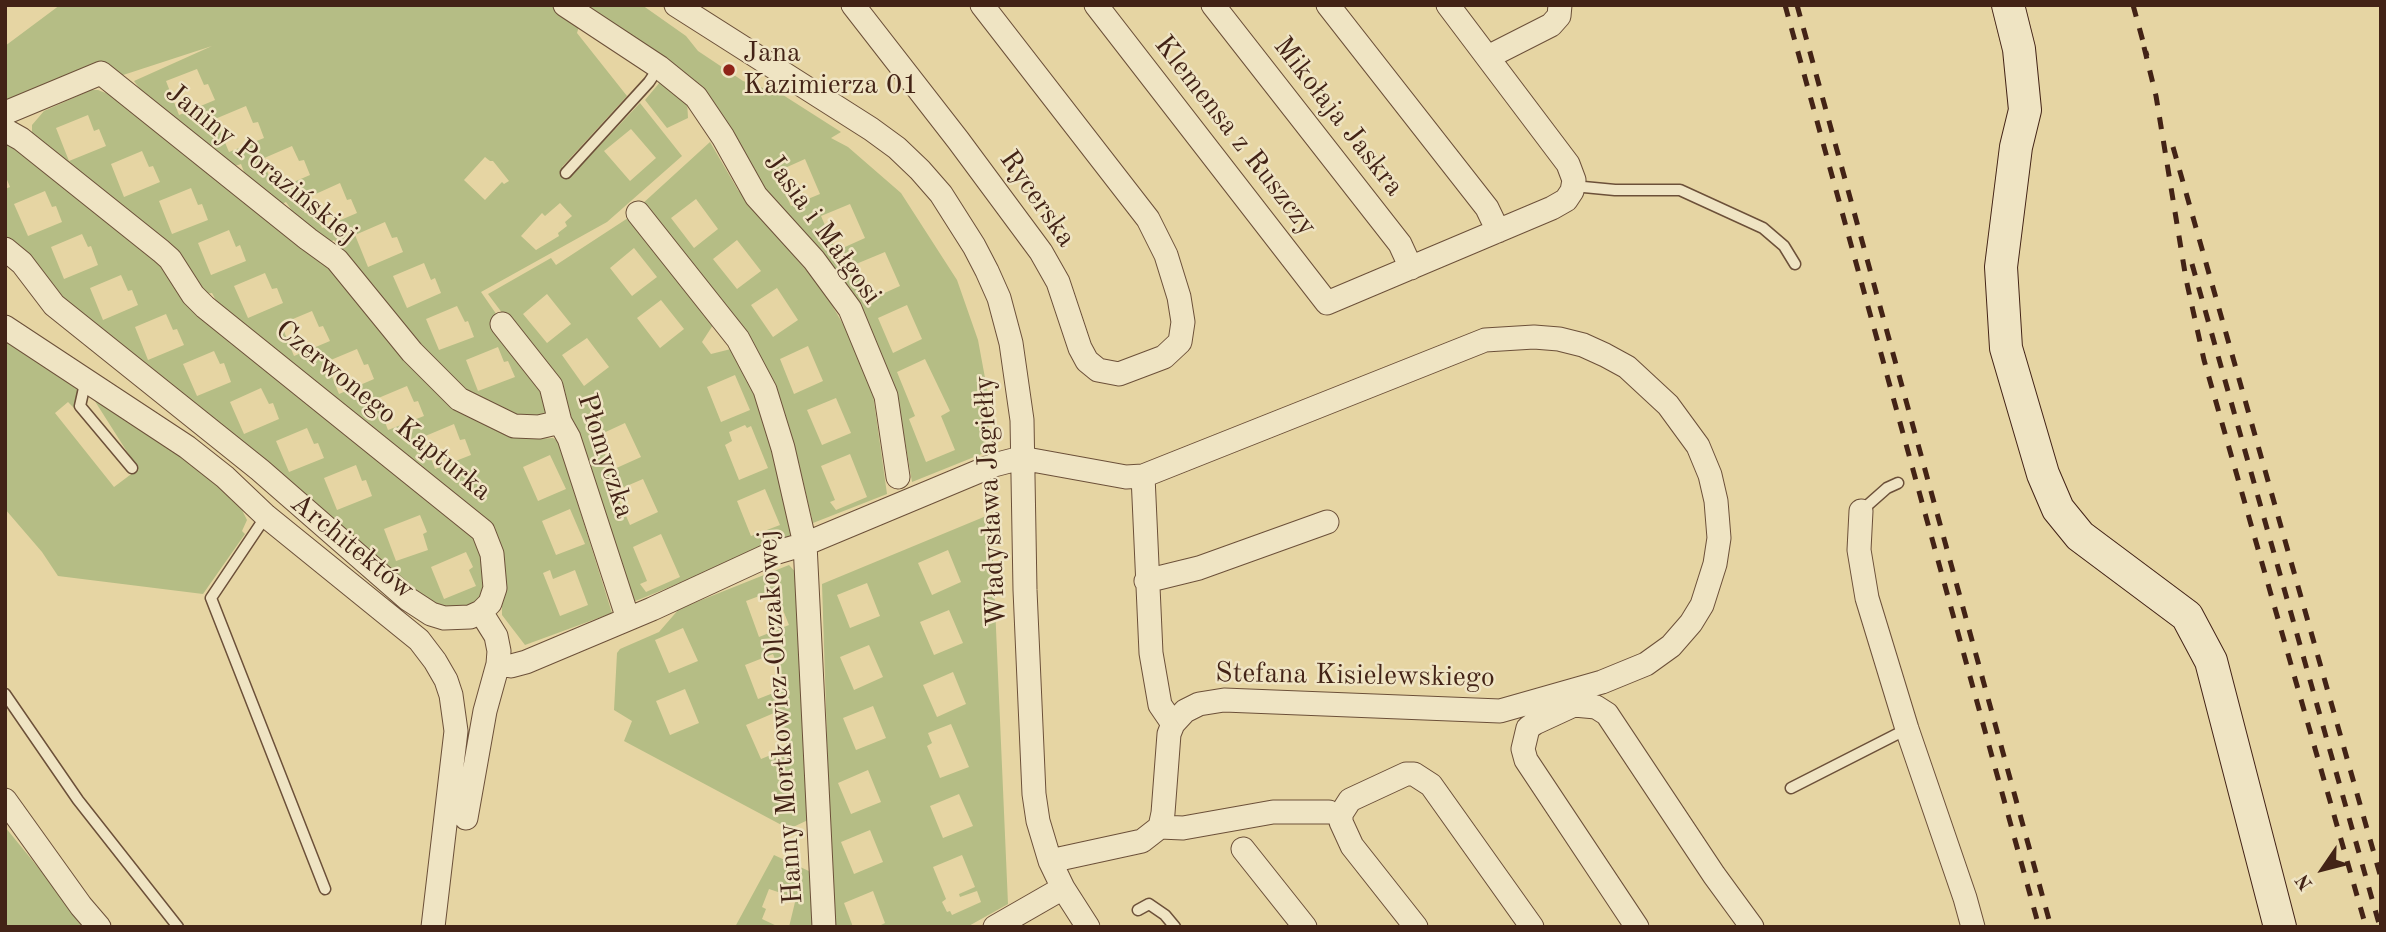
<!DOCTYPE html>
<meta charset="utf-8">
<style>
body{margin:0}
#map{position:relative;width:2386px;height:932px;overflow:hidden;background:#e6d5a3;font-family:"Old Standard TT",serif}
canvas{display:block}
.frame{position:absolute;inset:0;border:7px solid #432316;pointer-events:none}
.north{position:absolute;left:2288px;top:834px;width:70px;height:70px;-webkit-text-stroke:5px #efe4c3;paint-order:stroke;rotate:235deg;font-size:19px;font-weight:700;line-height:28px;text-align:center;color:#432316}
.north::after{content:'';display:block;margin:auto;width:24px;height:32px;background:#432316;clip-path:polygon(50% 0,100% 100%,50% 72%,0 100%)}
</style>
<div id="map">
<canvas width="2386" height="932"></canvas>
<div class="frame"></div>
<div class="north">N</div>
</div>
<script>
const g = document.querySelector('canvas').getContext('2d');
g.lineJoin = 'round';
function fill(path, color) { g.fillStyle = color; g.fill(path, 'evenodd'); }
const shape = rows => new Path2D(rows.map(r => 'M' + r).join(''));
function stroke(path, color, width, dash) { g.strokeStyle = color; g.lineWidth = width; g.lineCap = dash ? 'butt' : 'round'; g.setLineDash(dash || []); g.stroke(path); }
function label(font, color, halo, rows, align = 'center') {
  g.font = font + ' "Old Standard TT",serif'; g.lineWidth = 5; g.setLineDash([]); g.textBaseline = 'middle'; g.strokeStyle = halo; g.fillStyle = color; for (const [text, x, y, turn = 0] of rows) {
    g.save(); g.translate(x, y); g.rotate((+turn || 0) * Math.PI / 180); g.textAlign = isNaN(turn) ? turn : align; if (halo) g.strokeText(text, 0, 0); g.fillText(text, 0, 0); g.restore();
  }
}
const green = shape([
 [60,5,554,5,580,23,577,33,627,96,562,167,570,177,640,103,682,156,607,222,481,292,499,318,545,397,548,414,530,419,488,405,447,375,344,258,334,240,328,243,299,221,286,202,278,206,247,180,241,164,232,167,150,103,134,81,212,46,117,77,5,106,5,46],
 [197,69,204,85,208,84,215,100,179,115,166,81],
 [246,106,253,123,258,122,264,138,229,152,215,119],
 [631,129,656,158,630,181,604,151],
 [292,146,299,161,304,160,310,175,275,190,262,159],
 [485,157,490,161,493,161,509,181,504,184,502,182,485,200,464,180],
 [340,183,347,200,351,199,357,213,322,228,309,197],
 [560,203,572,216,565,222,567,226,558,233,559,236,536,250,521,236,542,213,545,216],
 [385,222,392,238,397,237,403,252,368,267,355,235],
 [424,263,431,280,435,278,441,293,407,308,393,276],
 [457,306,465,322,468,321,474,337,439,350,426,319],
 [498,347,504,362,508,361,515,377,478,391,466,360],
 [582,5,642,5,686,36,698,51,743,81,783,95,841,132,831,138,848,147,901,193,957,280,978,340,988,394,989,451,912,482,903,430,888,373,768,200,735,135,702,88],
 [805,159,820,194,791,206,776,172],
 [850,204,865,238,836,251,821,216],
 [885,252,900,286,871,299,856,264],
 [907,305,922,339,893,353,878,318],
 [925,359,950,411,941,416,955,450,926,462,909,419,915,416,897,372],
 [661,81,687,100,688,118,667,128,645,100],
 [91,90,98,90,111,95,341,277,516,436,536,439,553,438,558,441,612,613,525,645,502,615,501,557,220,308,212,293,204,294,32,136,32,125,44,111],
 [88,115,94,131,99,129,106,146,69,161,56,128],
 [142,151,149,167,153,166,160,182,124,197,111,164],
 [191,188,198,205,202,204,208,220,172,234,159,201],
 [229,230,236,247,240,245,246,261,211,275,198,243],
 [265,273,272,289,277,288,283,303,248,318,234,286],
 [312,311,319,327,323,326,330,341,294,356,281,324],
 [357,349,364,365,368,364,374,379,339,394,326,362],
 [407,386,414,402,418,401,424,416,388,430,376,399],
 [454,424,460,440,465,439,471,455,435,469,423,437],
 [550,455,566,489,538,501,523,467],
 [570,509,585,544,556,555,542,521],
 [550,570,553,579,575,570,588,605,560,616,543,573],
 [5,141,161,264,470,534,478,545,483,560,485,593,471,607,438,609,56,298,5,241,5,189,10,187,5,175],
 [45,191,52,207,56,206,62,222,28,236,14,204],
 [82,234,88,247,91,246,98,265,64,279,51,247],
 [121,275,128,291,132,290,138,305,103,320,90,288],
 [166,314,173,330,177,329,184,345,148,360,135,327],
 [214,351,220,364,224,363,231,382,197,396,183,364],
 [261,388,269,404,273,403,279,419,244,434,230,402],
 [307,428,314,444,318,443,324,458,289,472,276,441],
 [356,465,362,481,366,480,372,496,337,510,324,478],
 [420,515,427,532,423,534,428,550,396,561,384,529],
 [466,552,473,567,469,570,476,586,444,599,431,567],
 [710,142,738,190,823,290,853,341,873,394,887,494,813,523,794,444,769,376,749,335,641,205],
 [696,199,718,229,694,248,671,218],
 [737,240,761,271,737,289,713,259],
 [777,288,798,320,773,337,751,305],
 [808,346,823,381,794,394,780,359],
 [836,398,851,433,822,445,807,410],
 [850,454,867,497,836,510,830,502,835,500,821,466],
 [628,218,713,325,702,342,711,354,731,349,764,411,793,537,633,602,567,407,558,388,488,294,551,258,556,265],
 [634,248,657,277,632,296,610,268],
 [547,294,571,324,547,343,523,314],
 [661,300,684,329,660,348,637,318],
 [587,338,609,367,584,386,562,355],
 [735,375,750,410,721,422,707,387],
 [625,423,641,457,612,470,597,436],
 [745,425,747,428,751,426,768,468,739,480,725,445,732,441,729,432],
 [643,479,658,512,630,525,615,491],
 [765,489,780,525,751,536,737,501],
 [661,534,680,577,646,592,640,584,647,581,633,547],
 [5,340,78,387,75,409,68,402,55,413,114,487,138,469,91,395,181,456,218,485,242,510,247,520,242,531,245,534,203,594,58,576,42,552,5,509],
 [991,514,1008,904,967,927,877,927,885,923,873,891,844,903,853,927,833,927,822,584],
 [948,550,961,582,932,595,918,563],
 [867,583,880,616,850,628,837,595],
 [949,610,963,643,934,655,920,622],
 [869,645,883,677,854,690,840,657],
 [953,672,966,704,937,717,923,685],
 [873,706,886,738,856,750,843,718],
 [951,724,969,767,940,778,927,746,932,743,928,733],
 [868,770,881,802,851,814,838,783],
 [959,794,973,826,943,838,930,806],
 [870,830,883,862,854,874,841,842],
 [962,855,975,887,959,894,960,897,977,891,981,902,952,915,950,911,947,912,942,902,946,899,933,867],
 [789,565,799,576,808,820,789,829,624,741,632,721,614,710,617,653,620,649,659,632,679,609],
 [775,590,789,625,759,637,746,601],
 [683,628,698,661,669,673,655,640],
 [773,654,786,688,758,699,745,665],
 [685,689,699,723,670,735,656,701],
 [774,713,788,748,761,759,746,725],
 [5,827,87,927,5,927],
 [774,855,811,872,813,927,789,927,796,898,769,889,762,907,766,909,762,919,779,927,735,927]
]);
const service = shape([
 [566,173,649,82,659,67],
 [1573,186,1615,190,1680,190,1763,228,1784,246,1795,264],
 [86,379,80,406,132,468],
 [1861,511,1887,488,1898,483],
 [266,516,211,598,325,889],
 [5,694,78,800,178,927],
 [1791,788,1907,729],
 [1138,910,1149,904,1165,915,1175,927]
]);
const minor = shape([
 [565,5,659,67,696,97,723,137,756,196,814,260,850,309,886,396,898,477],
 [676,5,871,129,897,148,920,170,941,194,974,246,987,271,999,298,1011,343,1022,420,1025,590,1034,794,1038,821,1050,861,1063,888,1088,927],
 [853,5,958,140,1041,252,1058,282,1080,348,1087,361,1098,370,1119,374,1164,357,1180,342,1183,322,1179,297,1166,255,1148,219,982,5],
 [1096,5,1327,303,1552,208,1566,200,1572,191,1574,180,1568,164,1448,5],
 [1213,5,1400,244,1411,268],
 [1328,5,1487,208,1498,231],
 [1488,57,1551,25,1559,16,1560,5],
 [5,113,101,73,308,239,337,260,412,352,459,399,514,426,539,427,560,422],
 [5,130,21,139,161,251,170,259,193,295,205,307,483,531,492,554,495,588,490,603,481,612,496,636,499,651,498,664,485,711,466,818],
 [638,213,738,339,765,390,783,448,805,544,824,927],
 [5,249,22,263,54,305,260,470,408,599,431,614,444,618,470,617,481,612],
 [502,324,551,386,560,422,569,438,628,619],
 [5,327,187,447,225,477,266,516,419,640,435,661,446,680,451,695,456,731,433,927],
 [1143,476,1151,653,1160,705,1173,724],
 [1861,511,1859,550,1867,598,1907,729,1965,898,1973,927],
 [1146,581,1199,568,1327,522],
 [498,664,511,666,526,662,652,609,771,554,805,544,994,465,1021,458,1126,477,1143,476,1485,340,1534,337,1559,339,1583,345,1605,355,1627,367,1668,405,1698,446,1710,475,1716,501,1719,538,1715,564,1702,605,1691,623,1671,646,1646,664,1602,682,1500,711,1224,700,1199,704,1185,711,1173,724,1169,734,1163,813,1160,827,1142,841,1050,861],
 [5,800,81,906,99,927],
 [1160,827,1183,828,1273,812,1329,812],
 [1243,849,1305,927],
 [995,927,1063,888],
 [1416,927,1352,846,1341,822,1341,814,1350,800,1406,774,1414,774,1431,785,1532,927],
 [1637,927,1526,760,1523,749,1528,728,1535,723,1574,705,1596,707,1607,714,1714,875,1752,927]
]);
const secondary = shape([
 [2008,5,2019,49,2025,110,2016,147,2001,267,2006,348,2043,474,2058,509,2080,536,2187,616,2211,661,2280,927]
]);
const rail = shape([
 [1785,5,2039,927],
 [1797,5,2051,927],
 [2133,5,2147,56],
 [2144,47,2156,96,2186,279,2204,360,2366,927],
 [2173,147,2381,878],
 [2192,264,2380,927]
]);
const markers = [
 [729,70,7,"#8f2418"]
];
const poiNames = [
 ["Jana",743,54],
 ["Kazimierza 01",743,86]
];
const streetNames = [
 ["Mikołaja Jaskra",1338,117,52],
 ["Klemensa z Ruszczy",1235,136,52],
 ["Janiny Porazińskiej",261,164,39],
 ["Rycerska",1037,199,55],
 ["Jasia i Małgosi",822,229,54],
 ["Czerwonego Kapturka",383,411,39],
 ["Płomyczka",605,456,72],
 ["Władysława Jagiełły",991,501,-93],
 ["Architektów",352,547,39],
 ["Stefana Kisielewskiego",1355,676,1],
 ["Hanny Mortkowicz-Olczakowej",781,717,-94]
];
fill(green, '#b5bd85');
stroke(service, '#6c5039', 13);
stroke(minor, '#6c5039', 25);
stroke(secondary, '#432316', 34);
stroke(service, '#efe4c3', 10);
stroke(minor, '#efe4c3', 23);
stroke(secondary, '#efe4c3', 32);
stroke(rail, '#432316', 5, [12, 12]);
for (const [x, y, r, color] of markers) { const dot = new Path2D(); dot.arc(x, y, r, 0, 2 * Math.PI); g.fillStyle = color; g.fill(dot); stroke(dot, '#efe4c3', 2.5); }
label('28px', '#432316', '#efe4c3', poiNames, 'left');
label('28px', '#432316', '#efe4c3', streetNames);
</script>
